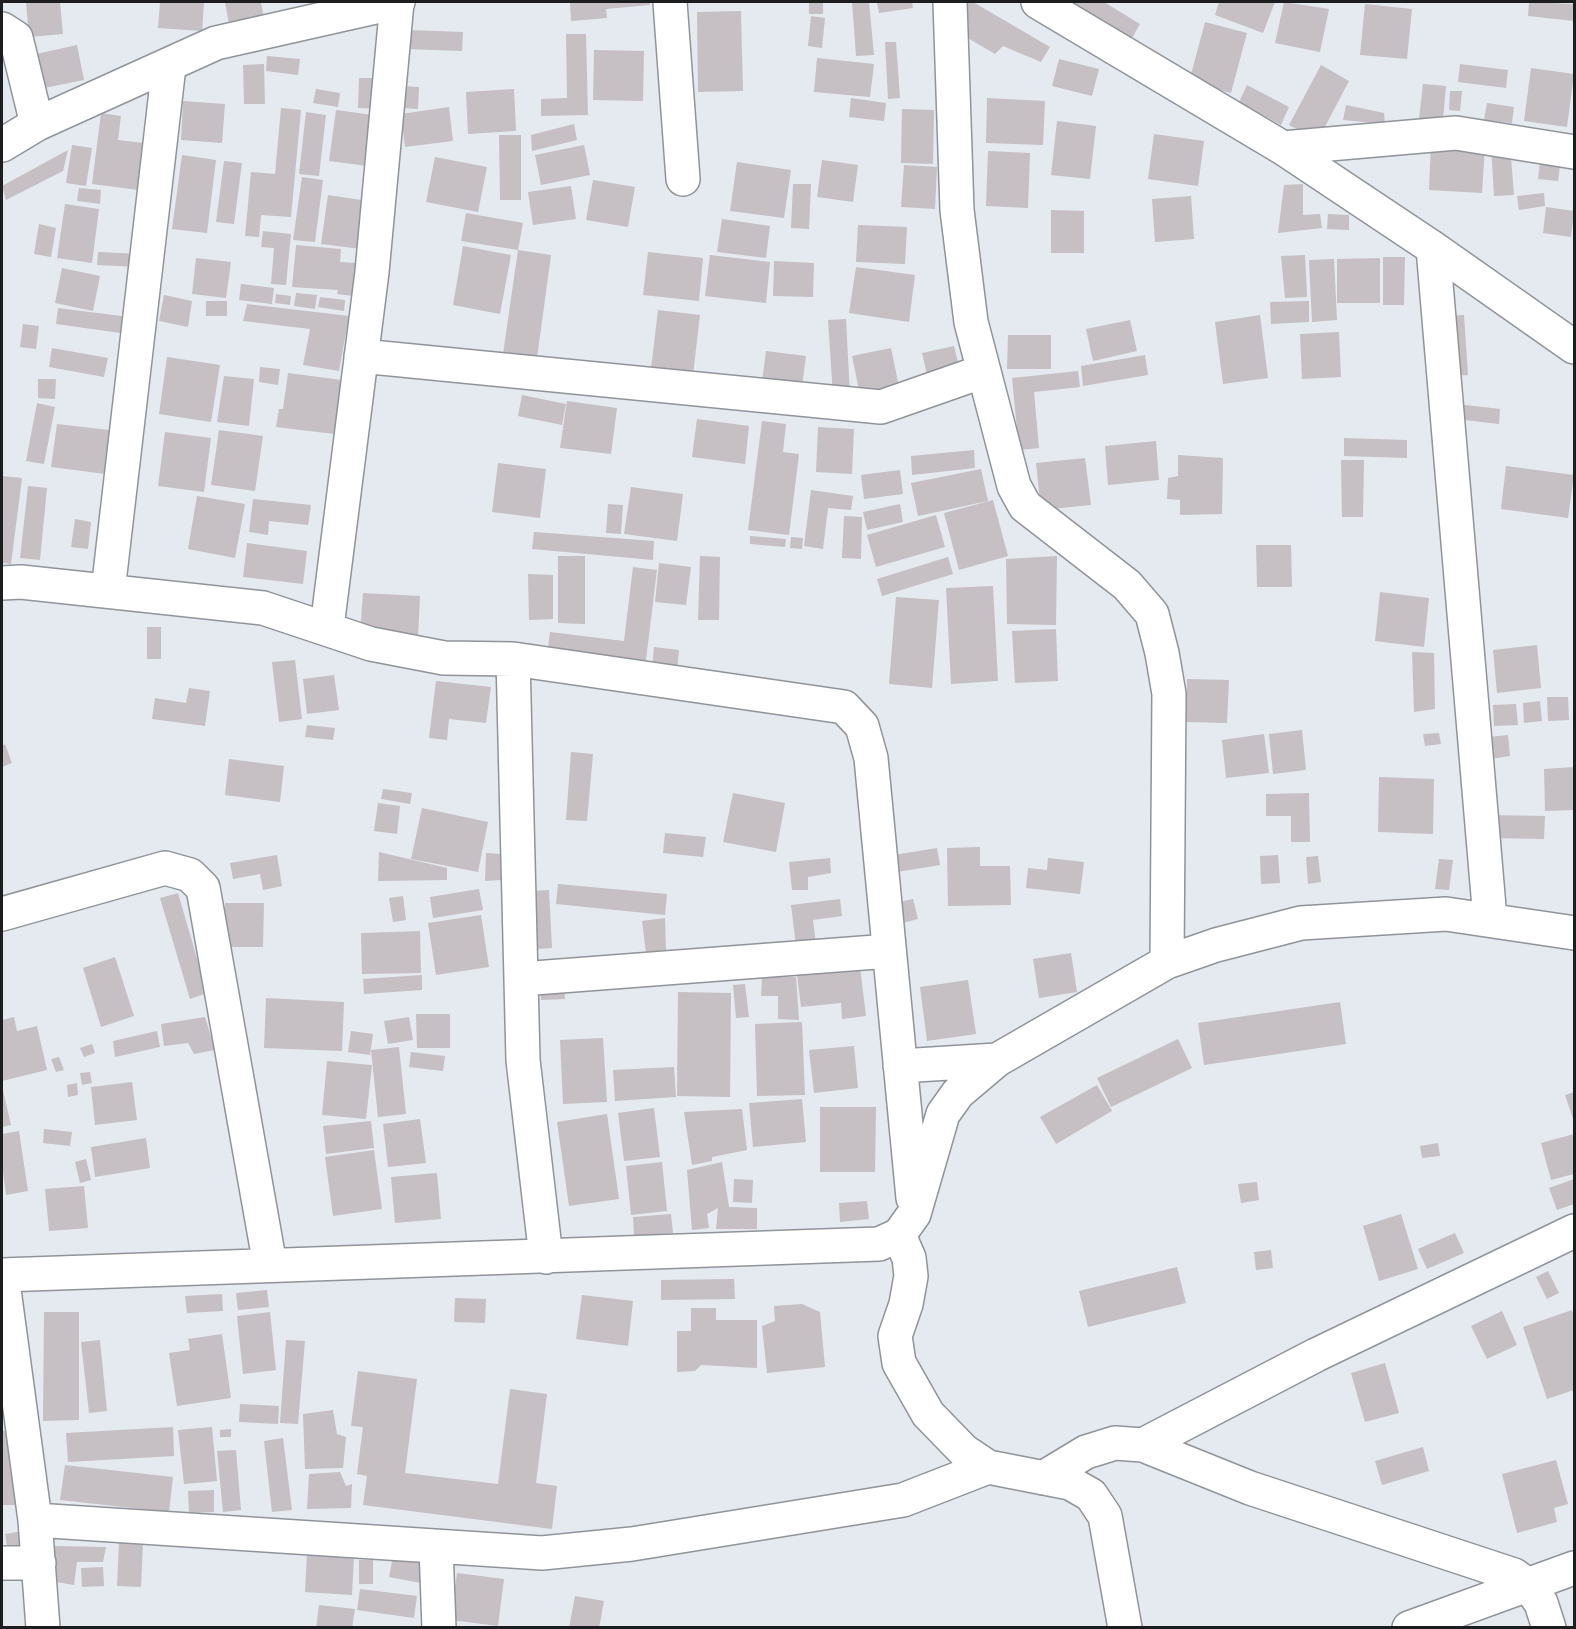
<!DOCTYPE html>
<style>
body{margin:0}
#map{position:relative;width:1576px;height:1629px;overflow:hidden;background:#e4eaf0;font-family:Poppins,sans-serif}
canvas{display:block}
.frame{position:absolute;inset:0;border:3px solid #1b1d1f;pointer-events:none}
</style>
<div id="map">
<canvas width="1576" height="1629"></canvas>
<div class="frame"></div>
</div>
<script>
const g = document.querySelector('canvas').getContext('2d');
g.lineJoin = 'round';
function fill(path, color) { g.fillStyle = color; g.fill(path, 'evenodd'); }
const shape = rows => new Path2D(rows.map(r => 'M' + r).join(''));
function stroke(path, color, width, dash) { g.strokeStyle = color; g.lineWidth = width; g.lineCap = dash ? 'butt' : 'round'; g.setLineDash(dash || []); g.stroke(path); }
const building = shape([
 [26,2,60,2,63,34,29,37],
 [160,2,204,2,202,31,158,28],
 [225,2,261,2,264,19,229,24],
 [570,2,650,2,650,5,606,9,607,18,571,21],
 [809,2,823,2,823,14,809,14],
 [852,2,869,2,874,55,856,56],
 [877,2,912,2,913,8,879,13],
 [967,2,973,2,1050,47,1041,62,1003,46,995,54,961,34,968,21,960,15],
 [1060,2,1104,2,1140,24,1129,43],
 [1219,2,1275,2,1263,33,1215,15],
 [1284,2,1329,9,1320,52,1275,43],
 [1529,2,1574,4,1574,21,1528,16],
 [1365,4,1412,9,1407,59,1360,55],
 [741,11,743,91,698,92,697,12],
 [811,16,825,18,822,48,808,46],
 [1205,22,1247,33,1231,93,1189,82],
 [407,30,463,32,462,51,406,49],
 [566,34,586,34,588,115,541,116,541,99,567,98],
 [885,42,896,42,900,98,888,99],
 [77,45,84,80,39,89,32,55],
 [594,50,644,51,643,101,593,100],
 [267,56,300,59,298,75,266,71],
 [817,58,874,64,870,97,814,92],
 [1059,59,1099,69,1092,96,1052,86],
 [264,64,265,104,244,104,243,65],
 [1460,64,1508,70,1506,88,1458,82],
 [1321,65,1349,81,1318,140,1289,125],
 [1531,68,1574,74,1567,127,1524,121],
 [359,78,378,78,377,109,358,108],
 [1423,84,1446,86,1443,120,1419,118],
 [1247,85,1289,107,1281,125,1239,102],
 [403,86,419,87,418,109,402,108],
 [316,89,340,93,338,107,313,103],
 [514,89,516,131,468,134,466,92],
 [1450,91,1462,91,1460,111,1449,110],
 [851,98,886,103,884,121,849,117],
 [987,98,1045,101,1043,145,986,143],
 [183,101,225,104,222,143,181,140],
 [1487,103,1514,107,1512,123,1484,120],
 [1346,105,1384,113,1385,124,1343,120],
 [449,107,453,141,405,147,401,114],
 [281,108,301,110,291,217,261,215,259,237,245,236,251,172,275,174],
 [902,109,934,110,933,164,901,163],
 [336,110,373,115,367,166,329,161],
 [306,112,326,115,319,176,299,174],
 [101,113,121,116,118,140,152,144,146,191,92,184],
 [1057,121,1096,126,1090,179,1051,175],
 [574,124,577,140,532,151,531,135],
 [1154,134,1204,141,1198,186,1148,179],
 [499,135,521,135,521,200,500,200],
 [1431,142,1485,146,1482,193,1429,190],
 [72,145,92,148,86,186,66,183],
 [584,145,590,175,541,185,535,155],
 [1510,145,1514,195,1494,196,1491,146],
 [1542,147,1562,149,1558,181,1538,179],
 [68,150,63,171,6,200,2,186],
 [988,151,1030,153,1028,208,986,206],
 [182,155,216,160,207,233,172,229],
 [435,157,487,167,478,212,426,202],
 [822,160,858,165,853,202,817,197],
 [224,161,242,163,234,224,216,222],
 [737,162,791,170,784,218,730,211],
 [904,165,937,167,935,209,901,207],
 [302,177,323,180,315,242,293,240],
 [593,180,635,187,628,227,586,220],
 [793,184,811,184,809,229,791,228],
 [1303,184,1303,215,1320,214,1322,228,1278,233,1284,185],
 [571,186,576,219,533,225,528,192],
 [79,188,101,190,100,204,77,201],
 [1544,193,1545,206,1519,210,1517,196],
 [328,195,368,201,361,249,321,244],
 [1191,196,1194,239,1155,242,1152,199],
 [65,204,99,209,92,263,57,258],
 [1546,207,1574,211,1571,237,1543,233],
 [1051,210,1084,211,1084,253,1051,253],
 [466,213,523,223,518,250,551,255,537,358,503,354,518,250,461,241],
 [1328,214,1349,215,1349,230,1327,229],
 [722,219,770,226,766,258,717,252],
 [39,224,56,228,51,257,34,254],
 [858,225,907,227,905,264,856,262],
 [263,231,291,234,286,285,271,284,274,248,261,247],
 [296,245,341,249,340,262,356,263,353,296,337,294,338,290,292,287],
 [463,246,511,255,500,314,453,305],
 [98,252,141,254,140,267,97,265],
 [648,252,703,258,699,301,643,295],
 [710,255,770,262,766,303,705,296],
 [1305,255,1307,297,1285,298,1281,256],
 [1383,257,1405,257,1404,305,1383,305],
 [196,258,231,262,226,298,192,294],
 [1380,258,1380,303,1337,303,1337,259],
 [1334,259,1337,320,1312,322,1309,260],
 [774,261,814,263,813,297,773,296],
 [856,267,915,275,909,322,849,313],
 [62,268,100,276,93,311,55,303],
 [241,284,274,288,272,304,239,300],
 [296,293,317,295,315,309,294,306],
 [276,294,291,296,290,305,275,303],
 [164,295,192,301,188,327,159,321],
 [320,297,345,300,344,311,318,307],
 [206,301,227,301,227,316,206,316],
 [1309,301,1309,322,1271,324,1270,302],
 [247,304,349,316,339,371,303,365,310,329,243,321],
 [58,308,137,318,135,335,56,324],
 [658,310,700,315,692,383,650,377],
 [1260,315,1268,378,1223,384,1215,322],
 [1464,315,1468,375,1449,376,1445,316],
 [846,319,850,395,833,396,828,320],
 [1130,320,1137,351,1093,361,1086,329],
 [23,324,39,326,36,349,20,347],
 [1339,332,1341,377,1302,379,1300,334],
 [1008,335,1051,335,1051,369,1007,369],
 [954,346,961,375,929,383,922,353],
 [52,348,108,358,104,377,49,367],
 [891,348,900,392,861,400,852,356],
 [766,351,806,356,802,386,762,381],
 [1145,355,1148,375,1083,386,1081,366],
 [167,357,220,365,211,422,159,414],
 [260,367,280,369,278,385,259,382],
 [1078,371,1080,387,1034,392,1039,448,1019,450,1012,378],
 [288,373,342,380,334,434,276,427,279,409,283,409],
 [224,376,254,379,249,426,217,422],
 [38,379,56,379,55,399,38,398],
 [522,395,566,404,562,425,518,416],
 [567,401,617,408,611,454,560,448],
 [37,403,55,407,44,464,26,461],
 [1457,404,1500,409,1499,424,1455,419],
 [697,419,749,426,745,464,692,457],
 [762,421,786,424,783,452,799,454,789,535,748,530],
 [57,424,118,431,113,475,51,467],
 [818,427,854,429,852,474,816,472],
 [219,430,263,436,255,491,211,485],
 [165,432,211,438,204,492,158,486],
 [1344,438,1407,440,1407,458,1344,456],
 [1156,441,1159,480,1108,485,1105,446],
 [974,450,975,468,912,475,911,456],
 [1178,455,1223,458,1222,514,1180,515,1180,500,1167,499,1168,478,1178,476],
 [1085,458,1091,505,1041,510,1036,463],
 [1341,460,1364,460,1363,517,1342,517],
 [498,463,546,469,540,518,492,512],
 [1506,466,1574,475,1568,518,1501,509],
 [981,469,988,501,918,516,911,483],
 [900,470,903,494,864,499,861,475],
 [2,476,22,478,11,564,2,563],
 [28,486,47,488,40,560,20,558],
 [631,487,683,494,677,541,624,534],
 [811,490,853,496,851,510,828,508,823,549,804,546],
 [197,496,245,504,235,558,188,549],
 [253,499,311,505,308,525,269,521,268,535,249,532],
 [993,500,1008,556,959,570,944,513],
 [608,504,623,505,621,534,606,533],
 [900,504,903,522,867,530,863,512],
 [936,515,945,547,876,567,867,535],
 [844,516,862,517,861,559,842,558],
 [75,519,91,522,88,549,71,547],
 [534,532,654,541,653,560,532,549],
 [750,536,786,539,785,547,750,544],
 [791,537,803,538,802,549,790,548],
 [247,543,307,551,303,584,243,577],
 [1256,545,1291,545,1292,587,1257,587],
 [558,556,585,556,585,624,558,623],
 [700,556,720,557,719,620,698,620],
 [1057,556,1056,625,1007,624,1006,559],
 [948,557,953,574,882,596,877,579],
 [659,563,691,567,686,605,655,602],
 [633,567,657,570,645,668,547,655,550,632,624,641],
 [528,574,553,575,553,619,529,620],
 [993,586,998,681,951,684,946,588],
 [1380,592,1429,598,1424,647,1375,641],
 [363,593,420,596,418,637,360,634],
 [896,597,939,600,932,688,889,684],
 [147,627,161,627,161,659,147,659],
 [1056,629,1058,681,1015,683,1012,631],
 [1537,645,1541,688,1497,693,1493,650],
 [654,647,679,650,677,673,652,670],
 [1412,652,1434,653,1435,709,1414,712],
 [295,660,302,719,279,722,272,662],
 [334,675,339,710,307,714,303,679],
 [1187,679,1229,680,1227,723,1186,722],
 [436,681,491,687,486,723,449,719,447,740,429,738],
 [189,688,210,691,205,726,152,719,155,698,186,703],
 [1547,697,1568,697,1569,720,1548,721],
 [1540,701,1542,721,1524,723,1523,703],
 [1516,704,1518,725,1494,726,1493,705],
 [307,725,335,728,333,740,305,737],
 [1302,730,1306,770,1273,774,1269,734],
 [1439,733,1441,744,1425,746,1423,734],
 [1264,734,1269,773,1226,778,1222,740],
 [1508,735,1510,756,1491,759,1489,737],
 [5,744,12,763,2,767,2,746],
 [571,752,593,754,587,821,566,820],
 [229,759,284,766,280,802,225,795],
 [1574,767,1574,810,1545,811,1544,769],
 [1379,777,1434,779,1433,834,1378,832],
 [383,789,412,793,410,804,381,799],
 [733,793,785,803,776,852,723,842],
 [1309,793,1310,842,1291,842,1291,816,1266,816,1266,794],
 [378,803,400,806,397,834,374,831],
 [422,808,488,822,478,872,411,859],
 [1490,815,1545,816,1544,839,1490,838],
 [665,833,706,837,703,857,663,853],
 [980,847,980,866,1010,866,1011,905,948,906,947,848],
 [937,848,940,865,897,872,894,855],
 [379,852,447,868,447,880,378,881],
 [486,853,501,854,501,880,485,881],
 [277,855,282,886,263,890,260,874,233,879,230,863],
 [1278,855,1280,883,1261,884,1260,856],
 [1318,856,1321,882,1308,884,1306,857],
 [830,858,831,873,808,877,808,890,792,890,789,862],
 [1048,858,1084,862,1080,894,1026,888,1028,868,1047,870],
 [1439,859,1453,860,1449,890,1435,889],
 [558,884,667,894,665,915,556,904],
 [479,889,483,910,433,918,430,897],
 [549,890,552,948,536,949,533,891],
 [178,893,207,993,190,999,160,898],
 [403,896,406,920,393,922,389,898],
 [840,899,842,916,813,920,816,944,796,946,791,905],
 [913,899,918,919,899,924,894,903],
 [225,903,264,903,263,947,224,947],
 [481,915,489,967,436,975,428,923],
 [665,918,666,950,646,953,642,921],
 [420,931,421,973,362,974,361,933],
 [1071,953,1077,992,1039,998,1033,959],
 [115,957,134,1016,101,1027,83,968],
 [860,967,866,1016,842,1019,841,1003,801,1007,797,975],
 [422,975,422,990,364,994,363,979],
 [762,977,796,977,799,1020,778,1019,778,996,761,996],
 [968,980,976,1034,927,1041,920,987],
 [564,982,565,999,541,1000,540,983],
 [745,984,749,1017,736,1018,733,985],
 [678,992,731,993,730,1097,677,1096],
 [266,998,344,1002,342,1051,264,1048],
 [1340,1002,1346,1044,1204,1065,1198,1023],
 [416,1014,450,1014,450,1048,417,1048],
 [14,1017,17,1031,37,1026,47,1070,2,1081,2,1020],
 [205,1017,215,1050,194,1054,188,1043,164,1046,161,1024],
 [409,1017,413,1040,388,1044,384,1021],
 [802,1022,805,1095,757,1096,755,1024],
 [157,1031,160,1047,115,1057,113,1041],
 [351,1031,373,1034,370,1055,348,1052],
 [603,1038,607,1102,563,1104,560,1040],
 [1178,1039,1192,1068,1111,1107,1097,1078],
 [92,1044,95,1053,84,1057,80,1048],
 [854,1046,858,1088,814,1093,809,1050],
 [399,1047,406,1114,378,1117,371,1050],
 [411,1052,445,1056,443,1071,409,1067],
 [59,1057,64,1070,56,1072,51,1059],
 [327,1061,372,1065,366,1119,322,1115],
 [674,1067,676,1097,615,1101,613,1070],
 [90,1072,92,1083,82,1085,80,1073],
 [132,1082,137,1120,95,1125,91,1087],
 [77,1083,78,1095,68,1097,67,1085],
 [1097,1085,1112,1111,1056,1144,1040,1117],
 [2,1086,11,1125,2,1127],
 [1574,1092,1574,1122,1565,1095],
 [802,1099,806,1142,753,1147,749,1103],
 [820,1107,876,1107,875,1172,820,1172],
 [654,1108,660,1157,624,1161,618,1113],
 [742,1109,747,1150,712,1157,712,1161,692,1165,684,1112],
 [607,1114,619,1199,569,1206,557,1122],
 [420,1119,426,1163,388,1167,383,1124],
 [371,1121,374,1148,326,1154,323,1126],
 [44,1129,72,1132,70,1146,43,1143],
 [19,1131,28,1191,6,1195,2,1163,2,1134],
 [1574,1134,1574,1174,1551,1180,1541,1143],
 [146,1138,150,1168,95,1177,91,1147],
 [1438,1143,1440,1156,1422,1158,1420,1146],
 [374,1150,382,1209,333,1216,325,1157],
 [86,1159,91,1180,80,1183,75,1162],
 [662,1162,667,1211,631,1215,626,1166],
 [722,1162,729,1207,757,1208,757,1229,716,1229,718,1208,707,1214,709,1228,692,1230,687,1170],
 [437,1173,441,1219,395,1223,391,1177],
 [734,1179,753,1180,752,1203,733,1202],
 [1574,1179,1574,1204,1557,1210,1549,1188],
 [1257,1182,1259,1200,1241,1203,1238,1184],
 [84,1186,88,1228,49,1231,45,1189],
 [867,1201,869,1219,840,1222,839,1203],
 [671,1214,673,1233,634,1236,633,1217],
 [1401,1214,1418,1269,1379,1281,1363,1226],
 [1455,1233,1464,1253,1427,1269,1418,1249],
 [1271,1250,1273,1268,1256,1270,1254,1252],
 [1177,1267,1186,1303,1088,1327,1079,1291],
 [1548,1271,1559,1293,1547,1299,1536,1277],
 [734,1279,735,1299,661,1300,661,1280],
 [267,1290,269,1307,238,1310,236,1293],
 [222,1294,223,1311,187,1313,185,1296],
 [582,1295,633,1301,628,1346,576,1339],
 [455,1298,486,1299,485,1323,454,1322],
 [802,1304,820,1312,825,1367,767,1373,762,1326,775,1321,774,1306],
 [691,1308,716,1308,716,1320,757,1320,757,1368,701,1365,695,1371,677,1372,677,1331,691,1331],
 [1572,1310,1574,1317,1574,1390,1547,1399,1523,1327],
 [1502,1311,1517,1345,1487,1359,1471,1326],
 [44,1312,79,1312,79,1420,43,1421],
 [270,1312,276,1370,243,1374,237,1316],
 [222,1334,231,1398,177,1406,169,1353,190,1350,188,1339],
 [100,1340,107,1411,89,1413,81,1342],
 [286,1340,305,1341,298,1424,280,1423],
 [1385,1363,1399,1413,1365,1422,1351,1373],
 [358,1371,417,1379,405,1473,498,1484,510,1389,547,1394,536,1483,557,1486,552,1529,363,1505,367,1476,357,1474,363,1427,351,1426],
 [240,1404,279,1406,278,1424,239,1422],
 [333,1410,337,1434,346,1437,343,1468,305,1469,303,1414],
 [173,1427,174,1456,68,1462,66,1433],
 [212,1427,217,1481,184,1484,178,1430],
 [231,1429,231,1437,220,1437,220,1430],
 [16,1430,17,1505,2,1505,2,1431],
 [283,1438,292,1510,272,1512,264,1441],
 [1423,1447,1429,1471,1382,1485,1375,1461],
 [236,1450,241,1510,223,1512,217,1451],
 [1556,1460,1568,1504,1554,1508,1557,1522,1517,1533,1502,1474],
 [65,1465,173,1477,169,1512,60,1500],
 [340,1472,346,1486,352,1484,351,1508,307,1509,309,1474],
 [214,1490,214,1512,189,1513,188,1491],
 [23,1531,24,1544,7,1547,5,1534],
 [119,1542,143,1543,141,1587,117,1586],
 [54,1546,106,1547,103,1562,77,1562,74,1585,56,1582],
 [307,1553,354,1556,352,1595,305,1592],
 [393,1556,425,1562,421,1583,389,1577],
 [359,1560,373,1560,373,1584,359,1584],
 [103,1567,104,1586,82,1587,81,1568],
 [457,1573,504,1579,498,1626,451,1620],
 [360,1589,417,1596,414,1618,357,1610],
 [575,1596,604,1601,599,1628,569,1628],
 [319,1605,355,1609,352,1628,316,1628]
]);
const minor = shape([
 [670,2,683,179],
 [950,2,957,210,971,322,1014,486,1025,506,1127,585,1152,614,1162,653,1169,694,1167,962],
 [1038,2,1283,148,1433,248,1574,347],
 [2,29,16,38,37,124],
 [2,145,37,124,216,43,398,2],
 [1283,148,1456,133,1574,152],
 [1433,248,1490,919],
 [361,356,881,407,984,371],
 [2,583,21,582,263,608,371,644,444,658,513,659,844,707,862,726,871,758,913,1198],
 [108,591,169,66],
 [327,627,372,272,397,2],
 [513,659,523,1060,546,1257],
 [2,914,165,868,190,875,203,888,270,1265],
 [521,979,889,951],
 [900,1066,997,1060],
 [899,1235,909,1258,911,1276,906,1304,895,1336,899,1363,928,1414,964,1451,988,1467,1070,1483,1091,1495,1105,1516,1125,1628],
 [2,1275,879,1244,899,1235,914,1214,943,1114,958,1093,997,1060,1167,962,1216,945,1301,923,1446,914,1574,933],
 [2,1275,35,1520,43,1628],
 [1143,1445,1316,1355,1574,1231],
 [1043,1478,1086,1452,1115,1443,1143,1445,1250,1488,1514,1575,1529,1586,1541,1603,1549,1628],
 [35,1520,542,1553,632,1544,903,1500,988,1467],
 [436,1547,439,1628],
 [2,1563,39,1563],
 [1409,1628,1574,1568]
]);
fill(building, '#c6bfc4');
stroke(minor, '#8f949a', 36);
stroke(minor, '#fff', 33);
</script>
